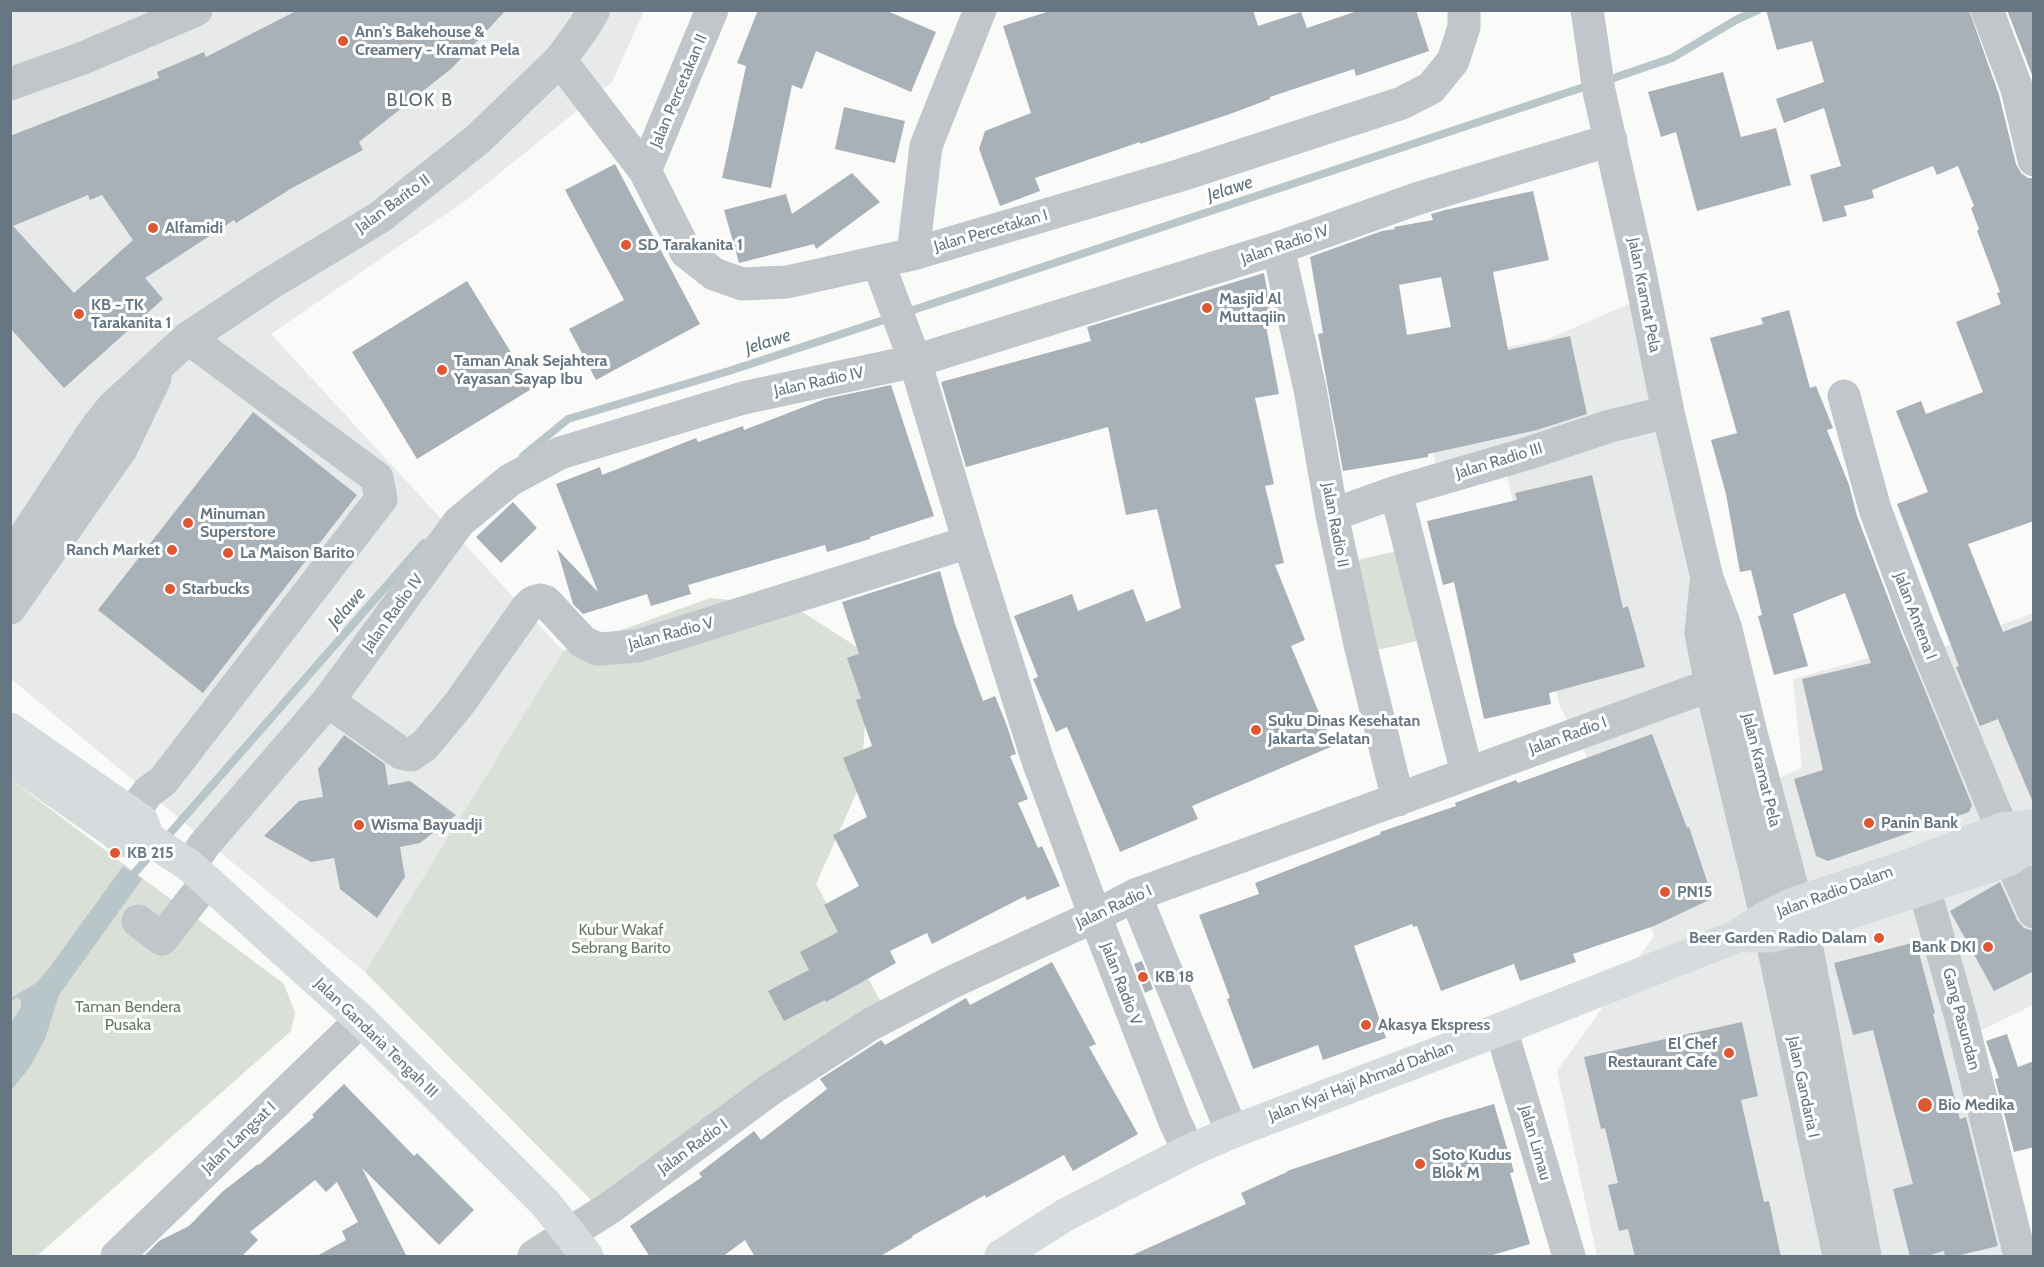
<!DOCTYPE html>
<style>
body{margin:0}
#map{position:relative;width:2044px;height:1267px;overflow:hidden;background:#fafaf8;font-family:Cabin,sans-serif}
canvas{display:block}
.frame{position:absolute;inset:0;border:12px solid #667682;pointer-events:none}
</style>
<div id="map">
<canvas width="2044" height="1267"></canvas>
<div class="frame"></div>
</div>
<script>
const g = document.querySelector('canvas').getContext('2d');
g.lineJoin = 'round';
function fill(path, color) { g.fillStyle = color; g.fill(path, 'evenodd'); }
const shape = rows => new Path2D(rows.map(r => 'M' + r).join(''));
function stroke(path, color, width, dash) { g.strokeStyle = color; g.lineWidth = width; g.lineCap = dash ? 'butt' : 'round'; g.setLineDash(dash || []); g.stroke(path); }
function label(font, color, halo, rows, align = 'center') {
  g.font = font + ' Cabin,sans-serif'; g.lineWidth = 6; g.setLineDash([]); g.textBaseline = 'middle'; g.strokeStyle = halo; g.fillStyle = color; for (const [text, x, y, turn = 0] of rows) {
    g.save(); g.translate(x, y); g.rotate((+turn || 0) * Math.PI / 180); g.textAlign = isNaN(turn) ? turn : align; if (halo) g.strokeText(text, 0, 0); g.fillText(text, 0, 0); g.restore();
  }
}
const built = shape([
 [11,11,644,11,612,82,468,199,271,334,563,651,365,972,11,679],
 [1657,292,1766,785,1802,767,1793,679,1926,642,1940,648,2033,613,2033,1005,1974,1034,2010,1256,1597,1256,1557,1071,1654,936,1622,856,1585,753,1560,707,1505,467,1438,477,1416,365,1548,339]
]);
const green = shape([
 [1398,551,1417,641,1377,650,1357,560],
 [710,598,793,606,871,656,860,785,816,884,881,1002,595,1204,365,972,563,651],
 [10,779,284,984,295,1013,291,1031,37,1256,11,1256]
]);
const water = shape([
 [123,866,142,879,59,995,45,1039,31,1065,11,1091,11,1023,21,1007,21,1000,17,998,11,1001,11,998,36,983,50,967]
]);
const stream = shape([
 [1605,81,1672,58,1736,20,1758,10],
 [904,313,1590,85],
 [523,456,568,419,729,371,890,318],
 [165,839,424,543],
 [129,879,155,850]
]);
const building = shape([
 [298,10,506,10,452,68,359,142,363,150,292,188,236,223,234,220,145,278,163,299,64,388,10,328,10,136,159,78,157,72,204,52,206,57],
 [88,195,90,200,102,195,133,240,74,293,13,226],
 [758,10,885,10,936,32,911,92,816,51,802,89,792,85,771,188,722,178,746,66,737,63],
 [1053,10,1253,10,1258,26,1301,12,1307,28,1360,10,1416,10,1429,51,1356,76,1354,69,1270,97,1270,99,1230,114,1140,144,1140,142,1035,178,1040,191,1000,206,979,149,985,131,1031,113,1003,26],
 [1766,10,1969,10,1999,95,2016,164,2021,173,2028,178,2034,178,2034,521,1968,544,2003,632,2034,620,2034,805,1998,719,1980,726,1956,667,1959,666,1897,504,1928,492,1896,411,1921,401,1926,414,1983,392,1956,322,2001,304,1997,293,2000,292,1977,231,1979,229,1971,208,1974,206,1958,166,1937,175,1933,166,1872,190,1874,198,1844,206,1847,216,1823,222,1810,175,1841,166,1824,108,1784,123,1776,99,1824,82,1812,41,1777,50],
 [2007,10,2034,10,2034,80],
 [1723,72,1741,137,1776,128,1791,185,1697,211,1676,132,1661,137,1648,92],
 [844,107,905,121,895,163,835,149],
 [615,164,700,324,596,380,569,329,624,300,565,190],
 [852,173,880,202,816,249,814,244,739,263,724,210,786,194,792,214],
 [1533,191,1549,260,1493,272,1508,350,1570,336,1587,414,1537,430,1428,454,1428,457,1343,471,1318,334,1323,333,1310,257,1382,231,1395,229,1394,227,1433,220,1431,214,1445,210],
 [1441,277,1451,327,1407,335,1399,285],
 [1264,273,1273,325,1266,326,1279,394,1255,398,1274,484,1265,486,1284,563,1275,565,1305,640,1291,646,1333,746,1192,806,1198,819,1120,852,1067,727,1056,732,1033,679,1038,677,1014,616,1072,594,1078,611,1133,589,1146,622,1181,608,1157,509,1126,515,1108,427,966,467,941,382,1091,341,1087,327],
 [467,281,533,388,417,459,352,352],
 [1789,310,1810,388,1816,386,1833,428,1827,430,1849,485,1857,516,1901,632,1972,805,1969,812,1828,861,1816,856,1794,779,1823,770,1802,679,1871,663,1845,593,1793,614,1808,666,1774,675,1758,616,1762,615,1751,570,1740,572,1726,494,1711,440,1737,433,1710,338,1763,324,1761,318],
 [891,385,934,516,870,537,870,539,827,552,825,545,688,585,691,594,651,606,647,594,583,614,573,604,557,549,598,592,556,484,600,467,602,475,696,438,698,442,743,426,744,430,825,399],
 [253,412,357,495,203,693,98,610],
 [1592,475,1623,608,1628,606,1645,667,1549,693,1551,704,1484,719,1454,582,1443,585,1427,521,1517,500,1515,493],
 [513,502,537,528,501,563,476,537],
 [940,571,955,624,983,701,995,696,1007,726,1016,754,1010,756,1028,799,1018,803,1038,848,1042,846,1060,886,1027,900,1025,896,932,944,927,933,890,951,896,963,826,1002,825,1000,784,1021,768,991,809,970,800,952,838,932,824,905,859,886,833,835,867,817,843,758,872,746,856,700,861,698,847,658,859,654,842,602],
 [1652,734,1687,828,1689,827,1707,881,1711,899,1654,926,1573,954,1576,962,1520,981,1514,964,1441,991,1417,926,1413,927,1412,924,1354,946,1386,1038,1323,1060,1318,1045,1253,1069,1227,999,1230,998,1199,915,1259,894,1255,883,1381,834,1380,832,1456,806,1455,803,1516,780,1518,783],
 [344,735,385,764,388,785,410,781,456,815,420,843,400,847,405,877,377,918,340,889,334,858,311,862,264,836,299,801,323,797,318,769],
 [2000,882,2017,920,2024,928,2034,931,2034,971,1994,991,1950,911],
 [1916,942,1935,1013,1933,1014,1960,1119,1966,1117,1998,1246,1952,1257,1945,1257,1944,1251,1924,1257,1910,1257,1893,1189,1913,1184,1873,1030,1853,1035,1834,963],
 [1142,961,1153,989,1145,993,1134,964],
 [1052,962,1096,1044,1089,1047,1138,1134,1073,1171,1064,1155,986,1198,985,1195,912,1236,913,1237,879,1257,755,1257,745,1240,722,1257,650,1257,630,1226,702,1177,699,1173,754,1131,761,1140,827,1089,820,1079,881,1040,885,1045,966,998,970,1005],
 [1742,1022,1758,1096,1741,1100,1764,1202,1769,1201,1781,1257,1635,1257,1628,1229,1619,1231,1608,1185,1618,1183,1605,1128,1601,1129,1584,1057],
 [2007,1034,2018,1067,2034,1061,2034,1147,2014,1152,1995,1079,1999,1078,1986,1041],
 [344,1084,414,1156,417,1153,474,1210,439,1245,362,1168,407,1257,315,1257,346,1240,342,1231,358,1222,337,1182,326,1192,315,1180,250,1232,258,1240,241,1257,143,1257,159,1241,189,1226,222,1192,258,1164,259,1165,314,1117,312,1115],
 [1494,1104,1514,1172,1510,1173,1530,1244,1486,1257,1128,1257,1246,1204,1241,1193,1287,1172,1287,1171,1439,1120]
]);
const minor = shape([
 [1587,10,1599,91,1639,268,1668,412,1707,578,1725,626,1752,737,1803,928,1865,1256],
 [1987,10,2017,89,2034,160],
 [560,60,645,171,686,252,714,274,742,284,787,282,913,254,1181,175,1402,103,1431,88,1453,61,1464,27,1464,10],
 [10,84,83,58,196,10],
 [645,171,712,10],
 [1278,248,1310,389,1332,515,1360,644,1398,800],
 [913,254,926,146,980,10],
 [878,262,915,361,969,542,1037,758,1095,916,1175,1122,1189,1151],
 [1844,396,1875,509,1918,625,2002,829],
 [1396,492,1467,773],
 [1332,515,1396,492,1526,454,1610,426,1668,412],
 [10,559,96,428,113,407,188,338,271,283,380,217,478,139,560,60,584,27,594,10],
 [1706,583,1701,633,1711,685,1771,936,1839,1256],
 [10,608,121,449,155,378],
 [328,701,401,753,411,755,425,745,459,704,526,609,533,602,540,600,546,602,583,642,598,649,638,646,969,542],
 [117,834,148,792,163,781,381,499,377,478,188,338],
 [2010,859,2034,912],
 [190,866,204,845,328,701,459,522,510,480,560,453,743,398,915,361,1278,248,1419,198,1611,140],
 [1924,888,1961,1018,2020,1256],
 [1135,895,1232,1132],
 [138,921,162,939,207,881],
 [1501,1029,1569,1256],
 [117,1256,361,1020],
 [534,1256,611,1207,771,1089,871,1024,950,983,1095,916,1135,895,1711,685]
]);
const major = shape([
 [10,729,142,821,148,838],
 [10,759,127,841,148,838,190,866,361,1020,546,1204,587,1256],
 [1749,936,1771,936,1803,928,1924,888,2010,859,2034,843],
 [1001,1256,1065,1215,1189,1151,1232,1132,1501,1029,1735,937,1766,917,1796,903,1902,868,2002,829,2034,826]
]);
const markers = [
 [343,41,6,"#df5633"],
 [153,228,6,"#df5633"],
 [626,245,6,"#df5633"],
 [1207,308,6,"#df5633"],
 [79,314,6,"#df5633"],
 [442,370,6,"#df5633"],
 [188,523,6,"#df5633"],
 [172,550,6,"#df5633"],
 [228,553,6,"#df5633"],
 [170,589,6,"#df5633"],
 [1256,730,6,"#df5633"],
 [1869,823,6,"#df5633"],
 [359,825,6,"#df5633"],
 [115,853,6,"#df5633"],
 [1665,892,6,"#df5633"],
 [1879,938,6,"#df5633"],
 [1988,947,6,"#df5633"],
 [1143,977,6,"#df5633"],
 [1366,1025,6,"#df5633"],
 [1729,1053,6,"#df5633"],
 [1925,1105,8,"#df5633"],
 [1420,1164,6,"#df5633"]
];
const poiNames = [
 ["Ann's Bakehouse &",355,32],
 ["Creamery - Kramat Pela",355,50],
 ["Alfamidi",165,228],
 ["SD Tarakanita 1",638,245],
 ["Masjid Al",1219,299],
 ["Muttaqiin",1219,317],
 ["KB - TK",91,305],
 ["Tarakanita 1",91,323],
 ["Taman Anak Sejahtera",454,361],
 ["Yayasan Sayap Ibu",454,379],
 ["Minuman",200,514],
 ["Superstore",200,532],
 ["Ranch Market",160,550,"right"],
 ["La Maison Barito",240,553],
 ["Starbucks",182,589],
 ["Suku Dinas Kesehatan",1268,721],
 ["Jakarta Selatan",1268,739],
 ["Panin Bank",1881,823],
 ["Wisma Bayuadji",371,825],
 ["KB 215",127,853],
 ["PN15",1677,892],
 ["Beer Garden Radio Dalam",1867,938,"right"],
 ["Bank DKI",1976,947,"right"],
 ["KB 18",1155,977],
 ["Akasya Ekspress",1378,1025],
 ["El Chef",1717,1044,"right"],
 ["Restaurant Cafe",1717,1062,"right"],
 ["Bio Medika",1938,1105],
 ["Soto Kudus",1432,1155],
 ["Blok M",1432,1173]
];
const streetNames = [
 ["Jalan Percetakan II",679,91,-67],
 ["Jalan Barito II",393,204,-36],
 ["Jalan Percetakan I",991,231,-16],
 ["Jalan Radio IV",1285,245,-19],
 ["Jalan Kramat Pela",1644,295,79],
 ["Jalan Radio IV",819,382,-12],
 ["Jalan Radio III",1499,461,-17],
 ["Jalan Radio II",1335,525,79],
 ["Jalan Radio IV",393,613,-54],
 ["Jalan Antena I",1915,616,69],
 ["Jalan Radio V",671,634,-15],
 ["Jalan Radio I",1568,736,-20],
 ["Jalan Kramat Pela",1761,770,76],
 ["Jalan Radio Dalam",1835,892,-20],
 ["Jalan Radio I",1114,907,-25],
 ["Jalan Radio V",1121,984,69],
 ["Gang Pasundan",1961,1019,75],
 ["Jalan Gandaria Tengah III",376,1038,44],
 ["Jalan Kyai Haji Ahmad Dahlan",1361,1082,-21],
 ["Jalan Gandaria I",1803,1087,78],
 ["Jalan Langsat I",239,1138,-44],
 ["Jalan Limau",1535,1143,74],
 ["Jalan Radio I",693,1147,-36]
];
const parkNames = [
 ["Kubur Wakaf",621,930],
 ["Sebrang Barito",621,948],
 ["Taman Bendera",128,1007],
 ["Pusaka",128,1025]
];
const neighbourhoodNames = [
 ["BLOK B",420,101]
];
const waterNames = [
 ["Jelawe",1230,189,-18],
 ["Jelawe",768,342,-18],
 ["Jelawe",347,608,-49]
];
fill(built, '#e8e9e9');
fill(green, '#dadfd7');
fill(water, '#b9c6c9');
stroke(stream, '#b9c6c9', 8);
fill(building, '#a8b1b7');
stroke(minor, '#c1c6ca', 33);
stroke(major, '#d6dbde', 33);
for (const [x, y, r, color] of markers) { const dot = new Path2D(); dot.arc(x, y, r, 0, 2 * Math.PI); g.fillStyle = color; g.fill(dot); stroke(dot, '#fff', 2); }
label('bold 16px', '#667682', '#fff', poiNames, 'left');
label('16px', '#667682', '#fff', streetNames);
label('16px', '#697a64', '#fff', parkNames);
g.letterSpacing = '1.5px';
label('18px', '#57646d', '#fff', neighbourhoodNames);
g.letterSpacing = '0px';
label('italic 18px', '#60757c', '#fff', waterNames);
</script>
